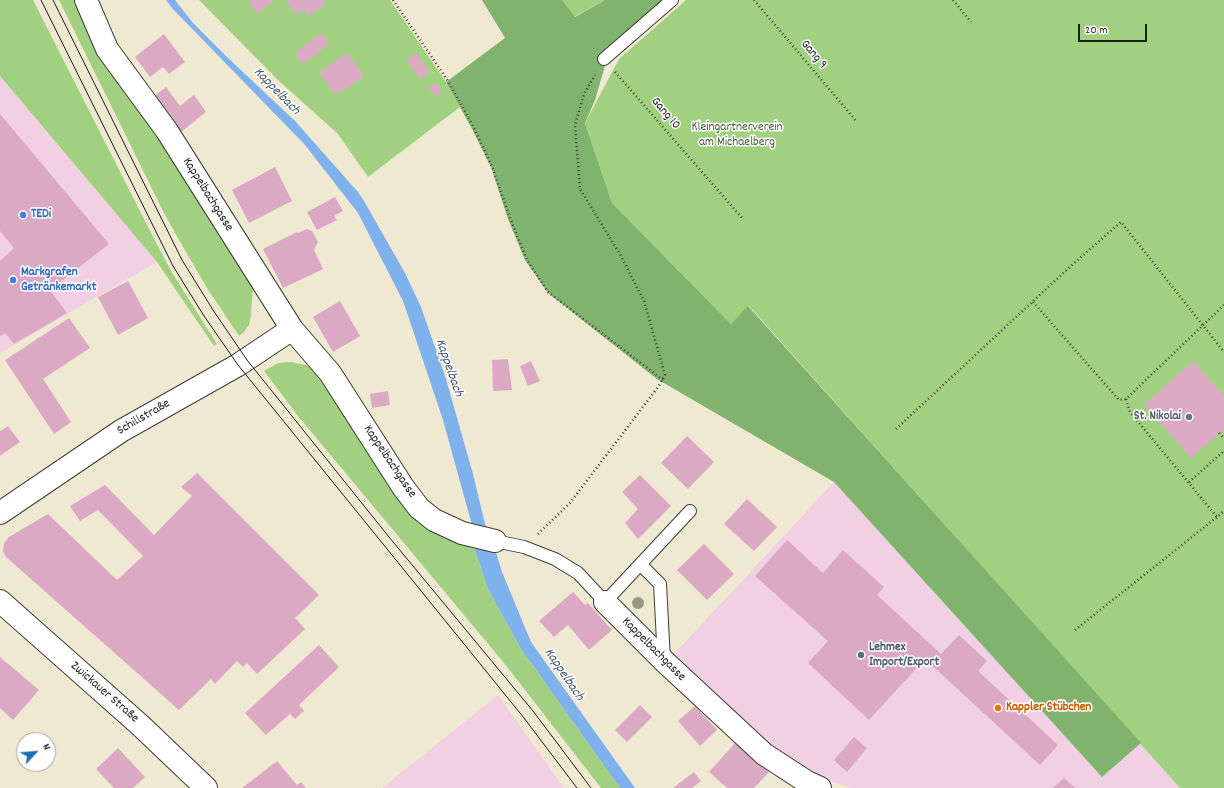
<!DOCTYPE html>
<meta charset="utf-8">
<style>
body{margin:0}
#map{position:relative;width:1224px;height:788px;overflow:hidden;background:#f0e9d1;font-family:Dekko,sans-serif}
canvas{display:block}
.north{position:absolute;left:16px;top:732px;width:40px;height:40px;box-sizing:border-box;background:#fff;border:1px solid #a4a4a4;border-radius:50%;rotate:64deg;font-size:11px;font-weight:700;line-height:16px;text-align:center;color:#1c1c1c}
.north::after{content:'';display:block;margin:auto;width:14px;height:18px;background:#1f6fb2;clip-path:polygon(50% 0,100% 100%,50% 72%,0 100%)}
.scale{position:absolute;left:1078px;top:24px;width:69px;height:18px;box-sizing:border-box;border:2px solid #1c1c1c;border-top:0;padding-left:5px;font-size:12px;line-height:14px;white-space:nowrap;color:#1c1c1c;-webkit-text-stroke:3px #fff;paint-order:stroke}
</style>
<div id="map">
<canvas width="1224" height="788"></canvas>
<div class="north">N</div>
<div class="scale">20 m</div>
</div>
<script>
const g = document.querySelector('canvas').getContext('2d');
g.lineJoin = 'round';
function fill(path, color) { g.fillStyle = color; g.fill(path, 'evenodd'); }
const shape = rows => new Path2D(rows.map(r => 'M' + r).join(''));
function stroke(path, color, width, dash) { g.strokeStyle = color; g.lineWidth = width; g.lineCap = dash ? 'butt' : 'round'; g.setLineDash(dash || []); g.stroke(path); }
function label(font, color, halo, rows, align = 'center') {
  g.font = font + ' Dekko,sans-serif'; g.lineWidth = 3; g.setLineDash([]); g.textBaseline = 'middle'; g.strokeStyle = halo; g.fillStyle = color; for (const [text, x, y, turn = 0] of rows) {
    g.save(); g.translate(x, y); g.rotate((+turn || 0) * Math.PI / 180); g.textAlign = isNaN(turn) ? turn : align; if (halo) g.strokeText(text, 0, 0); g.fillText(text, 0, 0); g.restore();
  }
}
const built = shape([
 [0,76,157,262,0,353],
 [834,482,1102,777,1141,743,1180,788,850,788,802,771,725,710,674,654],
 [498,695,564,788,382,788]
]);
const green = shape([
 [0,0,33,0,146,223,171,271,217,344,214,346,157,262,0,76],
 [59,0,79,0,253,286,251,315,249,325,244,332,239,336,207,288,183,247,164,213],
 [199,0,390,0,446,82,460,107,368,177,338,134,279,81],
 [562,0,605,0,574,17],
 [686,0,1224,0,1224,788,1180,788,749,306,731,324,612,203,585,123,619,59],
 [291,362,306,365,319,372,464,544,474,547,488,589,521,649,620,788,601,788,504,663,298,416,264,371,278,363]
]);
const forest = shape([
 [482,0,562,0,575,17,605,0,664,0,609,52,595,100,585,123,612,203,731,324,748,306,1141,743,1102,777,834,482,657,379,548,293,525,260,508,219,491,167,471,127,446,82,505,38]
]);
const water = shape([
 [166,0,175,0,193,23,226,56,295,121,358,192,364,201,405,273,421,307,446,379,473,474,486,528,472,525,443,420,403,301,358,213,305,145,172,8],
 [474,547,496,552,502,572,531,642,635,788,620,788,521,649,488,589]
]);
const building = shape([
 [252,0,272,0,273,2,257,14,249,2],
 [288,0,323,0,326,4,309,16,304,9,297,15,286,1],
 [321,33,329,45,303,64,295,53],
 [164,34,185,62,169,74,163,67,150,77,135,57],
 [347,53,364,76,342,92,341,90,335,94,319,73],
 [416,53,430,73,420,79,406,60],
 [436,83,442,91,435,96,429,88],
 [166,87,180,106,194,95,206,112,176,136,149,100],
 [0,114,109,244,50,290,67,313,14,344,5,333,0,336,0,261,14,248,0,231],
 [275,167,292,201,249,223,232,190],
 [335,197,343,211,334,216,337,220,317,230,307,212],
 [307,229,312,231,318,242,314,250,323,269,283,288,263,249,297,232,298,233],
 [128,281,148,318,118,335,98,297],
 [340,301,360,336,333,352,313,317],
 [69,318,90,348,43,379,71,422,54,434,5,360],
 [508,359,512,390,493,391,492,360],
 [531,361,540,381,528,386,520,366],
 [1193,361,1224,396,1224,429,1191,458,1144,405],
 [388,391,390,405,372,408,370,394],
 [8,426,20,442,0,456,0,431],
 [687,436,714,462,688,489,661,463],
 [197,473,319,595,295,618,305,629,257,674,247,663,243,667,237,661,215,684,211,679,179,710,6,557,3,551,4,543,9,537,48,514,117,580,143,556,98,510,80,521,70,506,105,485,154,535,192,496,181,487],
 [640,475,671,506,638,539,625,523,638,509,622,492],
 [747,499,777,527,754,551,724,524],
 [787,540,823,573,843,550,884,587,877,595,941,654,959,635,987,661,978,671,1058,745,1040,765,925,659,869,720,808,663,828,641,755,576],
 [704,544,734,574,707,600,677,570],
 [573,592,585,605,588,603,612,630,589,650,568,625,554,637,539,621],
 [319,645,339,667,299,705,304,711,295,719,290,714,266,735,245,713],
 [0,657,39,690,13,720,0,708],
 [640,705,652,717,627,742,615,730],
 [695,706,717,730,700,746,678,721],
 [854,737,867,748,847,772,834,760],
 [736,742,769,772,754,788,727,788,709,772],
 [118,748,145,777,133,788,114,788,96,769],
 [277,761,297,785,301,782,306,788,242,788],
 [694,772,701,781,692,788,673,788],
 [1064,778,1075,788,1053,788]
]);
const path = shape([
 [393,0,448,81,473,126,493,169,510,218,527,260,548,292,663,380],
 [754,0,857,122],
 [953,0,971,22],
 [615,72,743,219],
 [1033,302,1119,400,1126,399],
 [1224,305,1126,399,1130,412,1217,517,1224,511],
 [896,429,1073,264,1121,222,1224,352],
 [1219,433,1224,438],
 [1189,482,1224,451],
 [538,534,570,503,658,387,665,375,644,301,621,256,580,189,575,125,584,94,595,75],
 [1075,630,1217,517]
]);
const service = shape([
 [604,59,672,0],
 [495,541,524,547,555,559,578,573,605,602,690,511],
 [641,565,660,584,664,661]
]);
const minor = shape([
 [86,0,107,49,167,131,292,329,330,373,403,487,419,508,434,520,462,533,495,541],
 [0,513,121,431,238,365,292,329],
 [605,602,665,662,764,754,807,782,820,788]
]);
const secondary = shape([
 [0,601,140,725,206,788]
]);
const tram = shape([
 [41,0,173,266,204,316,238,365,524,718,577,788],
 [53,0,182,260,213,310,247,360,389,537,533,711,591,788]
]);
const trees = [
 [638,603]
];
const markers = [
 [23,215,4,"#3f7fe0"],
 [13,280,4,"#3f7fe0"],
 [1189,417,4,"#6b7280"],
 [861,655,4,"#5c6f8a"],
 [998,708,4,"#e8710a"]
];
const streetNames = [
 ["Gang 9",813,55,50],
 ["Gang 10",665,114,49],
 ["Kappelbachgasse",207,195,58],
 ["Schillstraße",144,418,-30],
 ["Kappelbachgasse",389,462,56],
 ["Kappelbachgasse",653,650,45],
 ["Zwickauer Straße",104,693,41]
];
const parkNames = [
 ["Kleingartnerverein",737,128],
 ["am Michaelberg",737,143]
];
const shopNames = [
 ["TEDi",31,215],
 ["Markgrafen",21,273],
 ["Getränkemarkt",21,288]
];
const worshipNames = [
 ["St. Nikolai",1181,417]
];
const serviceNames = [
 ["Lehmex",869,648],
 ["Import/Export",869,663]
];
const foodNames = [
 ["Kappler Stübchen",1006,708]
];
const waterNames = [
 ["Kappelbach",276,92,46],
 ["Kappelbach",448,368,71],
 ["Kappelbach",563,675,56]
];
fill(built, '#f1d0e3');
fill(green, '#a1d180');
fill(forest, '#80b36e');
fill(water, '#7fb2ec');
fill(building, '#dca9c5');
stroke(service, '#3c3b37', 14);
stroke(minor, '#3c3b37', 24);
stroke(secondary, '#3c3b37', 24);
stroke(path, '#3c3b37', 2.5, [1, 3]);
stroke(service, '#fff', 12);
stroke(minor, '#fff', 22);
stroke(secondary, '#fff', 22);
stroke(tram, '#1c1c1c', 1);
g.fillStyle = '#959b81';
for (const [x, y] of trees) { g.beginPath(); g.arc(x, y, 6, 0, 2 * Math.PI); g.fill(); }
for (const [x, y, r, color] of markers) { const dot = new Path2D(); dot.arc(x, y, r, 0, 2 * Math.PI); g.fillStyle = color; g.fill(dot); stroke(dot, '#fff', 1.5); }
label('13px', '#1c1c1c', '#fff', streetNames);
label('13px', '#4b5b3f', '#fff', parkNames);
label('bold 13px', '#366cbe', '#fff', shopNames, 'left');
label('bold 13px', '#5b616d', '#fff', worshipNames, 'right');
label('bold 13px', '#4e5e75', '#fff', serviceNames, 'left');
label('bold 13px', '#c56008', '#fff', foodNames, 'left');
label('italic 14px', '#44586f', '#fff', waterNames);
</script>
